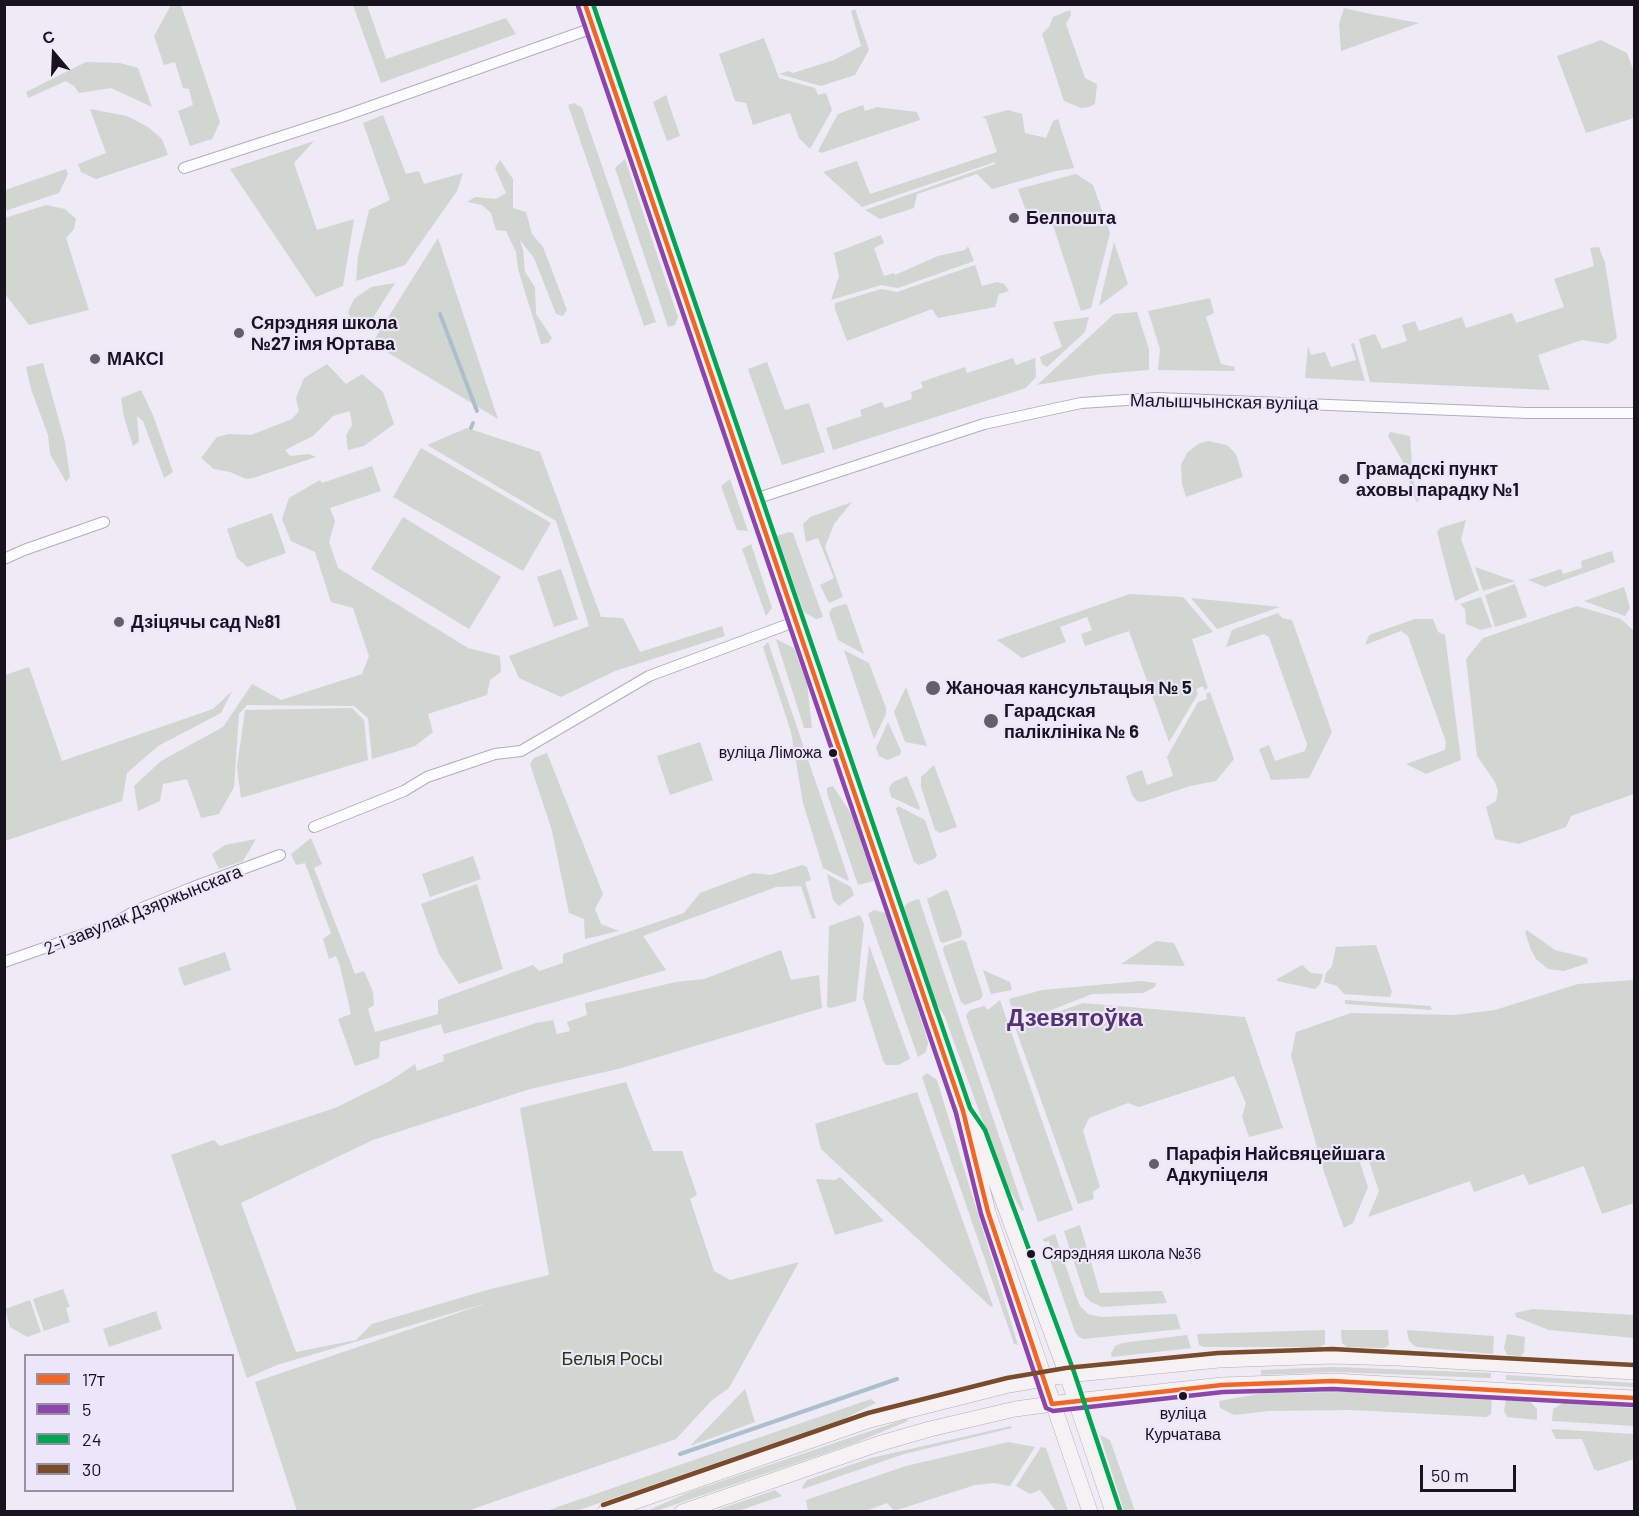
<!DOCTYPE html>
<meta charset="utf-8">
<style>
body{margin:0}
#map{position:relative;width:1639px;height:1516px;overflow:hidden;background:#eeeaf6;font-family:Barlow,sans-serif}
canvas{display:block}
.frame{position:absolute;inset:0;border:6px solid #17141f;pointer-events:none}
.legend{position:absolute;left:24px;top:1354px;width:210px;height:138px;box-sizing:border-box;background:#ece6fa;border:2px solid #9792a2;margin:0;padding:8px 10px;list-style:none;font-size:18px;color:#17141f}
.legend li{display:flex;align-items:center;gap:12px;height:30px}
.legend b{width:30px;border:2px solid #9792a2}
.north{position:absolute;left:24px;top:24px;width:60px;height:60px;-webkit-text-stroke:4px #ece6fa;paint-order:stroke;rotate:341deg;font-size:16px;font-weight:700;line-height:24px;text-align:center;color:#17141f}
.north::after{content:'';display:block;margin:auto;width:21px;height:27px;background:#17141f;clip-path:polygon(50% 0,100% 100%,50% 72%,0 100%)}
.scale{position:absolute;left:1420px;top:1465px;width:96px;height:27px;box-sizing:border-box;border:3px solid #17141f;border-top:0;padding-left:8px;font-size:18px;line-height:21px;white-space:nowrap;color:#17141f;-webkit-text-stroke:4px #ece6fa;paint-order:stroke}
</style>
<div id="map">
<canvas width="1639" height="1516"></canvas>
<div class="frame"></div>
<ul class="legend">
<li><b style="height:8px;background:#f26522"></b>17т</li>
<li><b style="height:8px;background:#8e44ad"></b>5</li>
<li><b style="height:8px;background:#00a651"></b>24</li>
<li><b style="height:8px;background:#7a4b2a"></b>30</li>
</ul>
<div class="north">С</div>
<div class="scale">50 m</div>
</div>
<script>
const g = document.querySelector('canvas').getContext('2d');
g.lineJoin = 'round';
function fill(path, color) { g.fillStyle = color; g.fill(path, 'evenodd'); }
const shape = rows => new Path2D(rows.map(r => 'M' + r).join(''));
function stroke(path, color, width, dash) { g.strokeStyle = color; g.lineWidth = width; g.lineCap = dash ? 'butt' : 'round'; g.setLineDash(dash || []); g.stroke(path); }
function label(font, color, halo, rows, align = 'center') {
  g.font = font + ' Barlow,sans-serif'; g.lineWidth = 4.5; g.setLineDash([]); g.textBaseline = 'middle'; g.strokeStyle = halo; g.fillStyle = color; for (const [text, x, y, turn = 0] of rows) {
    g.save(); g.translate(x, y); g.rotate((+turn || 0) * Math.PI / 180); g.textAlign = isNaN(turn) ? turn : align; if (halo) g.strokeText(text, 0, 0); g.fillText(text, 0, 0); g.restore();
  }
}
const green = shape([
 [171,5,181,5,220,122,212,139,190,146,178,111,193,105,189,89,183,88,175,62,164,65,154,36],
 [353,5,367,5,386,59,506,18,516,34,381,83],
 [1344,8,1370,14,1419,23,1341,51,1339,24],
 [855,9,869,50,855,75,821,86,779,74,789,71,793,73,834,60,861,46,851,11],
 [1070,10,1071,15,1066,24,1085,78,1097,84,1095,104,1089,107,1081,108,1064,101,1042,34,1049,27,1053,17],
 [764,38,779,78,815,88,818,95,826,93,832,110,810,149,799,138,790,113,753,125,746,103,735,101,719,54],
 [1601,40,1627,53,1634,72,1634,118,1586,133,1557,56],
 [86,62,120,63,138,68,152,107,111,88,79,93,74,86,66,81,28,98,26,92],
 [666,95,680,136,667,141,653,102],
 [574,103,582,108,656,322,644,326,568,105],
 [863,105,865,111,877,107,917,112,920,120,821,153,818,151,838,114],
 [90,109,127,116,148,127,162,139,168,155,96,179,81,172,78,164,106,153],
 [1008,110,1022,114,1025,133,1046,138,1053,121,1058,119,1074,168,1056,171,992,189,977,174,917,194,914,208,880,219,865,210,995,164,995,162,862,207,823,172,857,161,870,194,997,152,986,119,982,117],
 [383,115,406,174,419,171,424,184,463,173,457,191,405,265,356,281,358,256,369,210,390,200,363,123],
 [314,141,294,163,317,230,354,219,343,286,316,297,230,169],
 [625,159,678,317,675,325,668,327,615,168],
 [500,160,513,179,513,208,526,212,532,234,543,247,567,310,563,316,556,314,534,258,520,240,523,250,525,272,535,287,536,314,552,338,548,343,541,344,518,269,516,252,506,231,496,230,491,213,482,205,467,202,475,197,496,199,506,193,495,168],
 [66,169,68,174,59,193,5,211,5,190],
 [1076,174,1093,185,1110,233,1091,308,1081,311,1049,213,1029,219,1018,189],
 [46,205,65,209,76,219,74,229,66,238,89,310,29,325,5,294,5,218],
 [881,235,884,243,874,248,884,276,894,273,895,275,938,256,965,250,968,246,974,261,898,288,881,285,831,300,839,276,834,253],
 [438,238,498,419,372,343],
 [1114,242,1128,284,1099,306],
 [1599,247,1605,263,1617,338,1608,344,1582,340,1538,355,1550,390,1370,382,1359,339,1375,334,1382,349,1407,341,1402,325,1415,321,1419,331,1462,317,1466,328,1512,313,1516,323,1564,307,1554,279,1594,266,1590,248],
 [975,265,982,286,997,282,1004,284,1009,291,999,294,995,307,938,318,932,309,847,341,835,309,835,303,881,289,897,292],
 [395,283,367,327,354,327,348,312,354,299,371,287],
 [1210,298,1214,313,1206,317,1221,364,1235,367,1234,371,1158,370,1160,349,1148,311],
 [1137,312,1149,349,1149,370,1102,374,1037,385,1114,314],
 [1089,317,1085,332,1047,367,1042,364,1040,357,1062,347,1053,322],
 [1354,343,1365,381,1305,378,1308,346,1311,355,1325,352,1331,367,1356,360,1351,344],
 [1013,358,1016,365,1035,358,1036,377,1026,388,833,450,826,428,862,416,860,410,882,402,885,408,912,399,911,392,923,388,921,382,965,367,967,373],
 [767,362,785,410,809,403,825,452,782,465,748,369],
 [43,363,65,442,70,477,66,482,50,454,48,435,31,389,26,367],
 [327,364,346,384,362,374,383,392,394,424,364,446,348,450,346,435,352,425,350,411,333,416,313,436,285,450,290,456,309,454,316,457,253,478,246,479,230,472,214,469,201,458,217,437,229,434,251,435,292,419,299,411,296,398,304,378],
 [141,390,153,415,173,472,164,478,143,421,137,416,139,442,133,446,124,417,121,398],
 [467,428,540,452,601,617,623,618,640,652,722,626,725,636,615,671,561,697,519,678,509,656,589,626,556,521,427,445],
 [1390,432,1410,436,1413,479,1419,502,1416,501,1402,460,1388,436],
 [1208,441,1227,445,1236,454,1243,477,1186,497,1182,484,1181,465,1187,453,1198,444],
 [421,448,551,523,523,571,393,497],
 [372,466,381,491,330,508,335,521,329,542,338,568,468,648,500,656,501,672,490,680,487,695,428,714,433,732,415,746,372,759,368,718,354,706,247,705,239,714,234,787,219,814,201,818,187,779,163,784,160,801,138,811,134,786,161,761,223,727,252,684,281,700,362,674,369,656,353,608,331,602,315,552,291,541,282,519,289,498,320,480,322,483],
 [730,479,748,531,737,530,721,486],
 [852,502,834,524,825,547,843,597,829,603,820,585,834,578,818,538,806,542,803,524,810,517],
 [272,513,286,553,247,567,237,558,227,529],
 [403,517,501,577,469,629,371,569],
 [1466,520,1461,539,1479,590,1455,601,1437,532,1440,528],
 [789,532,793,533,823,617,816,619,804,612,777,536],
 [751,544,772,608,766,616,742,549],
 [1612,551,1615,562,1545,587,1528,580,1561,569,1563,574,1582,568,1581,561],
 [1475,567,1515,581,1483,591],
 [561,569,578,619,554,627,537,577],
 [1515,584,1527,617,1495,627,1485,595],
 [1624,587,1630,608,1625,616,1584,601],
 [1130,594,1183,597,1213,632,1192,639,1208,688,1204,690,1203,686,1196,689,1198,694,1169,742,1129,631,1085,646,1081,634,1092,630,1087,617,1060,627,1066,642,1022,658,997,640],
 [1481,597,1492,627,1481,630,1466,624,1465,609,1460,604],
 [1191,598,1280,607,1217,629],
 [845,604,847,605,864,654,838,640,829,613,832,608],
 [1577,606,1621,619,1634,631,1634,794,1571,816,1566,827,1519,844,1495,839,1486,807,1496,801,1498,791,1495,782,1477,756,1466,659,1483,638],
 [1278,613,1282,618,1292,620,1332,732,1309,778,1271,780,1259,749,1269,745,1275,761,1305,751,1307,744,1269,637,1264,634,1226,647,1232,630],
 [1415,619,1433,619,1438,632,1445,635,1461,760,1426,774,1406,764,1445,750,1446,742,1408,636,1401,631,1365,645,1369,635],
 [776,639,794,648,807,683,812,728,804,728],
 [768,642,849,880,848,881,823,868,803,803,791,732,763,647],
 [844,650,869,663,886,708,886,714,874,739],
 [29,667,62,761,213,709,232,691,221,713,158,746,127,773,122,801,5,841,5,675],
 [906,687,927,746,905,742,894,712],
 [1210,692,1234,759,1216,781,1190,786,1142,802,1137,801,1132,795,1126,776,1142,770,1147,785,1173,776,1167,757,1198,702,1207,699,1206,694],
 [352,708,364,720,368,760,241,798,237,767,245,710],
 [888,722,901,751,900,755,887,760,879,756,876,748],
 [700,742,713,780,670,795,657,756],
 [547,753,603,894,595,909,601,924,619,931,585,939,584,919,569,913,552,831,530,764,534,758],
 [934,765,957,827,940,833,935,830,921,787,921,777],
 [907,776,920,808,919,810,891,797,889,788,893,782],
 [833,786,852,815,874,881,858,885,827,793,827,788],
 [898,806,925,820,937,856,934,859,919,865,914,862,896,809],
 [311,838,322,864,314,868,355,974,364,971,373,992,374,1005,368,1009,375,1032,438,1014,438,1000,533,965,539,971,563,963,563,954,684,913,700,893,753,873,771,875,802,865,807,867,811,880,805,882,816,918,812,919,801,886,776,887,643,936,666,970,444,1034,441,1024,380,1042,379,1058,355,1066,338,1019,351,1014,340,966,336,956,329,959,323,939,331,933,305,863,296,865,291,854],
 [256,839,243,861,219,869,212,854,225,845],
 [473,856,481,879,430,897,422,874],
 [827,874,851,887,854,895,839,906,833,900],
 [477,884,503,969,459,984,439,954,421,904],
 [945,890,948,891,962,932,961,937,943,943,940,941,927,899],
 [919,899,1024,1210,1022,1211,1004,1180,945,1017,936,1003,904,907,909,902],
 [874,910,886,913,925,1032,928,1043,926,1052,918,1057,868,914],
 [860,915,864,924,856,1001,831,1008,827,1007,829,926],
 [1527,930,1555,950,1587,958,1588,963,1564,971,1548,969,1536,959,1531,950,1525,932],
 [962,940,966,942,983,995,981,999,965,1005,961,1002,943,950,944,946],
 [1156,941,1174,943,1185,966,1121,964],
 [869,945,910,1059,898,1065,886,1065,883,1061,863,998],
 [1376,945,1392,992,1390,997,1344,994,1337,986,1324,982,1326,973,1332,966,1336,947],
 [781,950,791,980,819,975,822,1008,618,1069,530,1089,373,1140,241,1203,296,1352,356,1340,372,1324,487,1290,549,1275,520,1108,626,1082,653,1151,682,1151,697,1195,690,1199,714,1271,730,1280,799,1262,729,1388,711,1401,676,1439,467,1511,297,1511,255,1382,490,1302,277,1365,247,1378,171,1155,214,1140,220,1146,335,1108,390,1081,415,1064,417,1071,444,1061,443,1055,536,1023,553,1020,557,1034,570,1031,567,1022,587,1015,585,1003,676,982,704,979],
 [225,952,231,970,184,986,178,968],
 [1302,965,1311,973,1323,974,1320,984,1315,989,1277,981,1277,979],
 [983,970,1010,982,1012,990,991,994],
 [1634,980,1634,1203,1602,1214,1584,1166,1529,1185,1524,1174,1474,1192,1470,1181,1368,1217,1379,1191,1365,1150,1357,1154,1368,1187,1353,1223,1344,1228,1324,1172,1291,1056,1296,1032,1351,1013,1454,1015,1495,1010,1578,984],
 [1141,981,1156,983,1155,987,1143,993,1092,994,1039,1015,1011,1006,1009,999,1042,990],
 [1000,1000,1073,1210,1038,1222,966,1016,970,1010,984,1006,988,1010],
 [1345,1000,1430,1006,1432,1010,1345,1004],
 [1083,1003,1245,1017,1283,1128,1249,1137,1242,1117,1246,1103,1234,1076,1139,1107,1128,1103,1089,1118,1083,1131,1100,1187,1093,1192,1094,1199,1078,1204,1015,1027],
 [927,1073,937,1080,1018,1345,1014,1344,922,1077],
 [917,1092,993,1306,991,1307,821,1149,815,1124],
 [840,1177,884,1221,835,1235,816,1179,835,1180],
 [1080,1225,1100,1293,1162,1291,1167,1303,1102,1307,1091,1302,1085,1296,1064,1231],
 [1055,1234,1076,1296,1080,1306,1088,1314,1102,1317,1176,1314,1181,1329,1083,1339,1079,1337,1075,1332,1049,1257,1053,1254,1049,1241,1044,1242,1043,1239],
 [63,1289,70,1307,66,1308,70,1322,44,1331,33,1299],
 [30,1300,41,1332,27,1337,10,1327,5,1309],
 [1533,1309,1634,1315,1634,1338,1549,1330,1516,1317,1515,1313],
 [156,1311,162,1329,109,1347,103,1329],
 [1325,1330,1325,1344,1320,1347,1204,1347,1199,1345,1197,1334],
 [1341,1330,1388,1330,1389,1345,1384,1348,1347,1347,1342,1343],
 [1407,1330,1494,1336,1493,1354,1416,1347,1409,1341],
 [1507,1334,1525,1337,1524,1352,1521,1356,1507,1355,1504,1348],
 [1187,1335,1191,1348,1112,1357,1111,1354,1115,1346,1122,1343],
 [1334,1367,1491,1373,1491,1378,1334,1372,1261,1375,1261,1370],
 [1506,1375,1634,1383,1634,1387,1506,1380],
 [745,1389,755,1422,690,1446],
 [1352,1392,1492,1398,1491,1414,1486,1417,1352,1410,1268,1411,1234,1415,1220,1408,1219,1401,1264,1393],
 [871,1399,876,1403,841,1420,576,1511,546,1511],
 [1506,1400,1529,1400,1537,1409,1537,1420,1507,1417,1504,1411],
 [1563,1403,1634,1408,1634,1426,1552,1421,1553,1409],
 [906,1419,908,1421,855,1443,656,1511,647,1511,689,1492],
 [1011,1426,1012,1428,904,1454,803,1489,802,1487,807,1480,871,1458],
 [1551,1429,1634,1434,1634,1459,1598,1471,1594,1469,1582,1439,1556,1439],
 [1100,1435,1110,1440,1135,1511,1124,1511],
 [1008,1442,1035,1447,1010,1486,994,1483,975,1485,894,1511,887,1503,866,1511,808,1511,806,1500,906,1466],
 [1041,1447,1046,1448,1068,1511,1056,1511,1040,1490,1030,1494,1016,1486],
 [775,1490,782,1496,738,1511,714,1511]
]);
const stream = shape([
 [440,314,477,411],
 [471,428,473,423],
 [680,1454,897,1379]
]);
const street = shape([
 [184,168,341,117,593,28],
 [755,499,984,424,1081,403,1157,398,1527,413,1634,413],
 [4,559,24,550,104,522],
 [314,827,404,791,427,777,495,754,521,751,649,676,797,621],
 [4,962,113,924,135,911,191,888,280,855]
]);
const secondary = shape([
 [585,4,963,1111,988,1212,1090,1512],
 [966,1116,978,1133,1067,1375,1113,1512],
 [605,1512,870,1420,1009,1385,1067,1375,1219,1360,1332,1356,1398,1358,1634,1372],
 [682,1512,878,1444,930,1429,1015,1409,1075,1401,1222,1385,1333,1381,1634,1398]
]);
const bus1 = shape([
 [585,4,963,1111,988,1212,1052,1404,1222,1385,1333,1381,1634,1398]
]);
const bus2 = shape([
 [578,6,956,1113,981,1214,1046,1408,1053,1411,1223,1392,1333,1389,1634,1405]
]);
const bus3 = shape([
 [593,4,970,1108,985,1130,1074,1372,1120,1510]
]);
const bus4 = shape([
 [603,1505,868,1413,1007,1378,1066,1368,1218,1353,1332,1349,1634,1365]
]);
const markers = [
 [1014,218,6,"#625f6a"],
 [239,333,6,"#625f6a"],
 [95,359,6,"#625f6a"],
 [1344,479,6,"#625f6a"],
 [119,622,6,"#625f6a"],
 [933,688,8,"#625f6a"],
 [991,721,8,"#625f6a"],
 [833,753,5,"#17141f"],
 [1154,1164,6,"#625f6a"],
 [1031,1254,5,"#17141f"],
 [1183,1396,5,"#17141f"]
];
const busNames = [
 ["вуліца Ліможа",822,753],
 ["Сярэдняя школа №36",1042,1254,"left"],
 ["вуліца",1183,1414,"center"],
 ["Курчатава",1183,1435,"center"]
];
const poiNames = [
 ["Белпошта",1026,218],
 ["Сярэдняя школа",251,323],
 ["№27 імя Юртава",251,344],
 ["МАКСІ",107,359],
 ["Грамадскі пункт",1356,469],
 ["аховы парадку №1",1356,490],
 ["Дзіцячы сад №81",131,622],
 ["Жаночая кансультацыя № 5",946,688],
 ["Гарадская",1004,711],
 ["паліклініка № 6",1004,732],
 ["Парафія Найсвяцейшага",1166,1154],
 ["Адкупіцеля",1166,1175]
];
const streetNames = [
 ["Малышчынская вуліца",1224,402,1],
 ["2-і завулак Дзяржынскага",143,910,-22]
];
const parkNames = [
 ["Белыя Росы",612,1359]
];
const districtNames = [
 ["Дзевятоўка",1075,1018]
];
fill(green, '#d1d6d0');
stroke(stream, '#aac0cd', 4);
stroke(street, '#b2aeb9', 12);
stroke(secondary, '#b2aeb9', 16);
stroke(street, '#fcfcfe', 10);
stroke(secondary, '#f6f2f3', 15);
stroke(bus1, '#f26522', 4.5);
stroke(bus2, '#8e44ad', 4.5);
stroke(bus3, '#00a651', 4.5);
stroke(bus4, '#7a4b2a', 4.5);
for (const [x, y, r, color] of markers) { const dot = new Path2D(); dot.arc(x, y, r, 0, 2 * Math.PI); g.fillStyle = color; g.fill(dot); stroke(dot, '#ece6fa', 2); }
label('16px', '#17141f', '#ece6fa', busNames, 'right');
label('bold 18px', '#17141f', '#ece6fa', poiNames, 'left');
label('18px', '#17141f', '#ece6fa', streetNames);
label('18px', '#253c13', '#ece6fa', parkNames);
label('bold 24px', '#52336d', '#ece6fa', districtNames);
</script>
